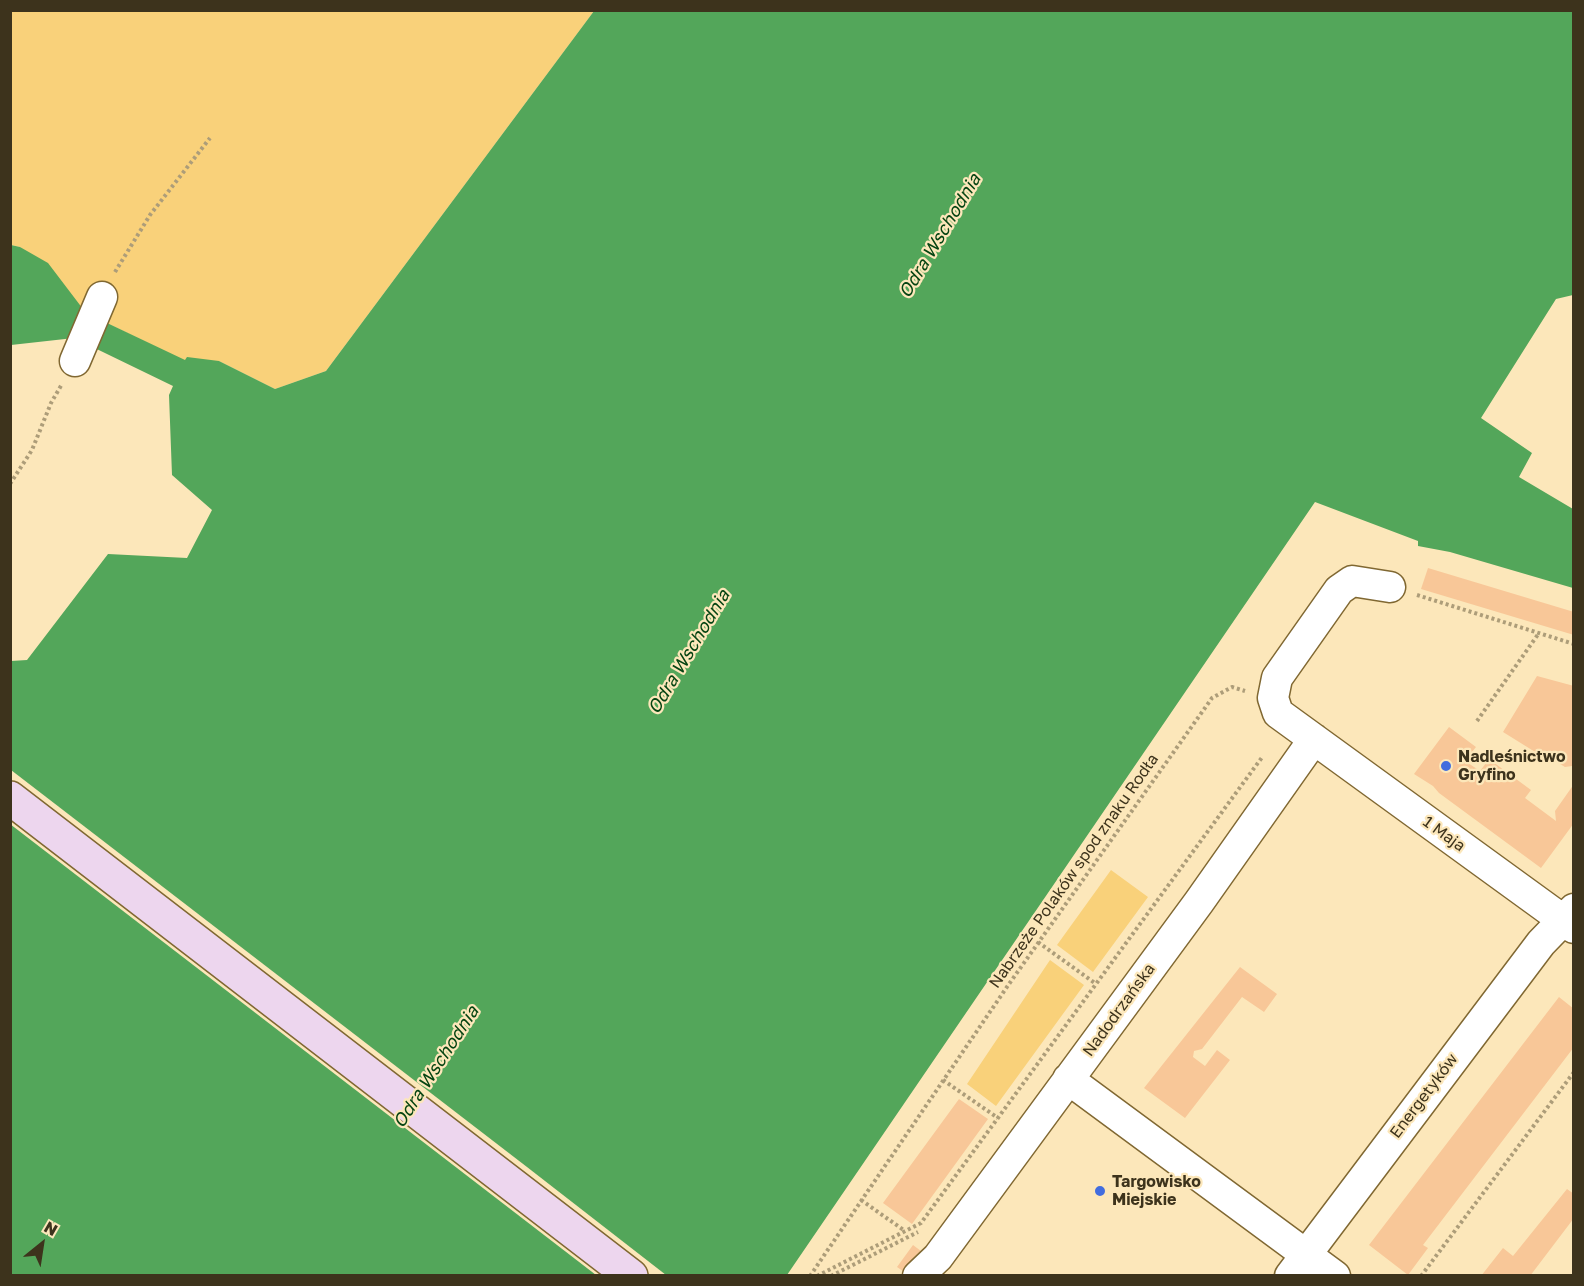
<!DOCTYPE html>
<meta charset="utf-8">
<style>
body{margin:0}
#map{position:relative;width:1584px;height:1286px;overflow:hidden;background:#fce7ba;font-family:"Golos Text",sans-serif}
canvas{display:block}
.frame{position:absolute;inset:0;border:12px solid #3d331c;pointer-events:none}
.north{position:absolute;left:12px;top:1214px;width:60px;height:60px;-webkit-text-stroke:4px #fce7ba;paint-order:stroke;rotate:30deg;font-size:16px;font-weight:700;line-height:24px;text-align:center;color:#3d331c}
.north::after{content:'';display:block;margin:auto;width:21px;height:27px;background:#3d331c;clip-path:polygon(50% 0,100% 100%,50% 72%,0 100%)}
</style>
<div id="map">
<canvas width="1584" height="1286"></canvas>
<div class="frame"></div>
<div class="north">N</div>
</div>
<script>
const ctx = document.querySelector('canvas').getContext('2d');
ctx.lineJoin = 'round';
function paint(path, color) {
  ctx.fillStyle = color;
  ctx.fill(path, 'evenodd');
}
function shape(rows) {
  const path = new Path2D();
  for (const r of rows) {
    path.moveTo(r[0], r[1]);
    for (let i = 2; i < r.length; i += 2) path.lineTo(r[i], r[i + 1]);
  }
  return path;
}
function trace(path, color, width, dash) {
  ctx.strokeStyle = color;
  ctx.lineWidth = width;
  ctx.lineCap = dash ? 'butt' : 'round';
  ctx.setLineDash(dash || []);
  ctx.stroke(path);
}
function drawText(font, color, halo, rows, align = 'center') {
  ctx.font = font + ' "Golos Text",sans-serif';
  ctx.lineWidth = 4.5;
  ctx.setLineDash([]);
  ctx.textBaseline = 'middle';
  ctx.strokeStyle = halo;
  ctx.fillStyle = color;
  for (const [text, x, y, turn = 0] of rows) {
    ctx.save();
    ctx.translate(x, y);
    ctx.rotate((+turn || 0) * Math.PI / 180);
    ctx.textAlign = isNaN(turn) ? turn : align;
    if (halo) ctx.strokeText(text, 0, 0);
    ctx.fillText(text, 0, 0);
    ctx.restore();
  }
}
paint(shape([
 [11,11,594,11,326,371,275,389,219,361,185,361,86,313,20,247,11,245],
 [1111,870,1148,897,1093,972,1057,945],
 [1050,960,1084,985,996,1106,967,1084]
]), '#f9d17a');
paint(shape([
 [594,11,1573,11,1573,295,1556,299,1481,418,1532,453,1519,477,1573,509,1573,588,1450,552,1418,546,1418,541,1315,502,787,1275,11,1275,11,661,27,660,108,554,187,558,212,510,172,475,169,395,173,386,74,338,11,345,11,245,20,247,48,263,86,313,185,360,187,357,219,361,275,389,326,371]
]), '#53a65a');
paint(shape([
 [11,770,527,1167,666,1275,596,1275,10,824]
]), '#fce7ba');
paint(shape([
 [1428,568,1574,612,1574,635,1421,589],
 [1537,676,1574,686,1574,764,1572,766,1565,767,1542,753,1540,755,1503,732],
 [1449,727,1476,747,1465,761,1480,771,1489,759,1531,790,1525,798,1556,821,1555,811,1574,784,1574,823,1541,868,1439,793,1433,786,1414,774],
 [1240,967,1277,994,1264,1012,1242,997,1202,1049,1194,1051,1193,1057,1205,1066,1217,1050,1230,1060,1185,1118,1144,1088],
 [1559,997,1574,1009,1574,1047,1423,1245,1428,1248,1408,1275,1369,1245],
 [959,1099,988,1119,912,1224,883,1203],
 [1567,1189,1574,1194,1574,1218,1530,1276,1481,1276,1503,1248,1513,1256],
 [913,1245,925,1254,910,1276,897,1267]
]), '#f8c798');
const minor = shape([
 [75,361,102,297],
 [1390,587,1352,581,1339,590,1277,678,1273,698,1278,713,1574,928],
 [1068,1079,1335,1276],
 [918,1276,938,1257,1199,902,1314,739],
 [1290,1276,1541,943,1574,909]
]);
const secondary = shape([
 [10,798,631,1276]
]);
trace(minor, '#806832', 33);
trace(secondary, '#806832', 36);
trace(shape([
 [115,272,150,215,210,138],
 [10,484,32,450,51,403,62,384],
 [1417,595,1574,644],
 [1477,721,1539,633],
 [1038,942,1096,984],
 [943,1080,998,1118],
 [861,1200,905,1231],
 [810,1276,1009,984,1212,698,1232,687,1245,691],
 [817,1276,921,1223,1263,756],
 [831,1276,918,1232],
 [1421,1276,1574,1072]
]), '#ad9d79', 4, [3, 3]);
trace(minor, '#fff', 30);
trace(secondary, '#edd6ee', 33);
for (const [x, y, r, color] of [
 [1446,766,6,"#426dde"],
 [1100,1191,6,"#426dde"]
]) {
  const dot = new Path2D();
  dot.arc(x, y, r, 0, 2 * Math.PI);
  ctx.fillStyle = color;
  ctx.fill(dot);
  trace(dot, '#fce7ba', 2);
}
drawText('bold 16px', '#3d331c', '#fce7ba', [
 ["Nadleśnictwo",1458,757],
 ["Gryfino",1458,775],
 ["Targowisko",1112,1182],
 ["Miejskie",1112,1200]
], 'left');
drawText('16px', '#3d331c', '#fce7ba', [
 ["1 Maja",1444,834,36],
 ["Nabrzeże Polaków spod znaku Rodła",1074,871,-55],
 ["Nadodrzańska",1119,1010,-54],
 ["Energetyków",1424,1096,-53]
]);
drawText('italic 18px', '#054412', '#fce7ba', [
 ["Odra Wschodnia",940,236,-59],
 ["Odra Wschodnia",689,652,-59],
 ["Odra Wschodnia",436,1067,-57]
]);
</script>
